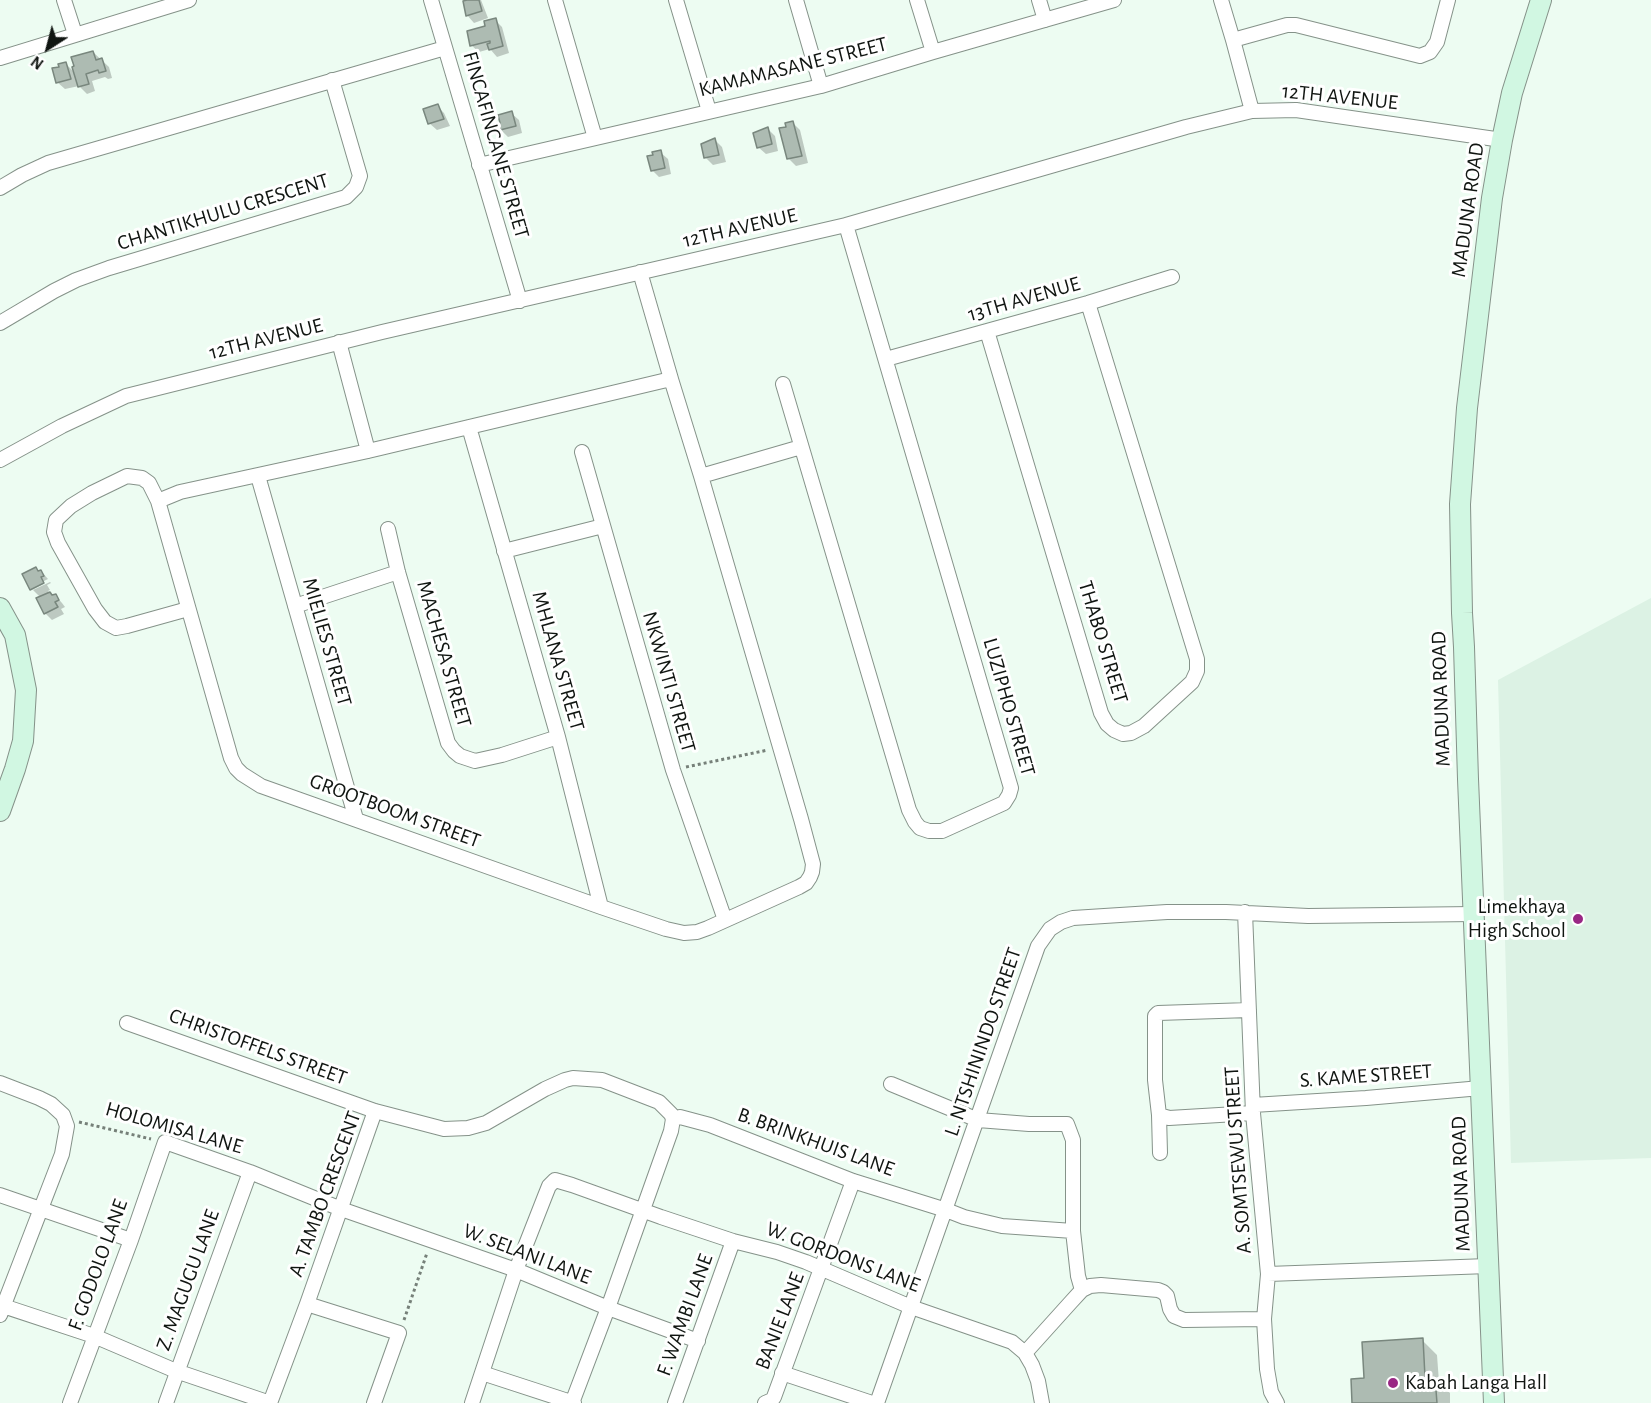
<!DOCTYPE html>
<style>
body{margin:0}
#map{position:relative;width:1651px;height:1403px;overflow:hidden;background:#edfcf2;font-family:"Alegreya Sans",sans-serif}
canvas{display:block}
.north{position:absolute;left:18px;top:18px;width:60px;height:60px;-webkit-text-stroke:4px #fff;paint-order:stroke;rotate:216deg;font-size:16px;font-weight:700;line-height:24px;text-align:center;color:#101511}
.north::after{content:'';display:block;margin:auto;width:21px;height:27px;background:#101511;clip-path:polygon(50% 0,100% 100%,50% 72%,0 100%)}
</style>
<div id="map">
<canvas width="1651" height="1403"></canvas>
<div class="north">N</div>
</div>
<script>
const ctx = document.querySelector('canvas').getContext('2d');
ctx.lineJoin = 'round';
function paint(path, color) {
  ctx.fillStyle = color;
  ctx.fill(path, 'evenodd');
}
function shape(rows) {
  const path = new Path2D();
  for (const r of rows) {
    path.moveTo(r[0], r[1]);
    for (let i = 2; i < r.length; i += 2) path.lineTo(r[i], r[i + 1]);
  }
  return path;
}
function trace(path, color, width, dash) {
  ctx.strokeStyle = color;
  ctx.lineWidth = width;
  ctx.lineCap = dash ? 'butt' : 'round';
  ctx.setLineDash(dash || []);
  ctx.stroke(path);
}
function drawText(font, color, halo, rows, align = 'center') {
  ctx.font = font + ' "Alegreya Sans",sans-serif';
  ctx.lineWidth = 6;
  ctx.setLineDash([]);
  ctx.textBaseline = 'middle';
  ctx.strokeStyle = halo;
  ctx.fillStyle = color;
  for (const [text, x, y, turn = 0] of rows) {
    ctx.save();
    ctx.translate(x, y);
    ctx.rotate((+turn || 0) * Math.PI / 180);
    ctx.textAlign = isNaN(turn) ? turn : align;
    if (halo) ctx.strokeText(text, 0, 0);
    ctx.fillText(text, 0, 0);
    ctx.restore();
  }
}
paint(shape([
 [1651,598,1651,1158,1511,1163,1498,680]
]), '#dcf2e4');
paint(shape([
 [470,0,481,0,488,18,474,23,467,15],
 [495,20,502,27,509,53,497,57,490,49,479,52,471,45],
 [93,52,109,67,112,78,108,79,105,77,92,81,95,91,87,94,79,86,65,89,57,82,66,64,76,74],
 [437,106,444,113,450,126,437,130,429,123],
 [511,113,519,120,522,133,508,137,501,130],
 [793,123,800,130,808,163,796,166,788,158,788,128],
 [768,129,775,136,778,151,766,154,758,147],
 [715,140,722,147,726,162,713,165,706,158],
 [660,152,668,159,671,174,659,177,652,170],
 [41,571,48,579,32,587,32,589,24,575],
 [50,582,51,583,47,585,50,590,48,591,53,596,55,595,62,603,65,607,61,609,64,614,52,620,45,613,41,598,33,590],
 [1422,1340,1437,1355,1439,1382,1450,1393,1450,1403,1354,1403,1366,1379]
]), '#0003');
const building = shape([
 [467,0,479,0,482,11,466,16,463,1,467,0],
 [496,18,503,46,489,50,487,44,490,43,490,41,470,46,467,31,485,26,484,21,496,18],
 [93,51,96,60,102,58,106,71,99,73,98,70,86,74,89,84,78,87,72,67,74,66,71,57,93,51],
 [66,62,71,79,56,83,52,68,59,67,58,64,66,62],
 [438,104,444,119,428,124,423,109,438,104],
 [512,111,516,126,500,130,498,123,500,123,498,115,512,111],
 [793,121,802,156,787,159,779,128,786,127,785,123,793,121],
 [768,127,772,144,757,148,753,133,768,127],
 [715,138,719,155,704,158,701,144,715,138],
 [661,150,665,168,651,171,647,156,653,155,652,152,661,150],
 [36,567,38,571,41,570,44,576,41,577,44,583,30,590,22,574,36,567],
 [50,592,52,595,56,594,59,600,55,602,58,607,44,614,36,598,50,592],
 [1423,1338,1425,1377,1435,1377,1437,1403,1352,1403,1351,1379,1364,1378,1362,1342,1423,1338]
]);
paint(building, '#adbbb2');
trace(building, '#79877e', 1.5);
const street = shape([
 [64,0,75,34],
 [431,0,520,301],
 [555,0,595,138],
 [676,0,709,111],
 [796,0,821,86],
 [917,0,933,52],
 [1039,0,1045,20],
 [1221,0,1233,40,1252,111],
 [1233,40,1287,25,1296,25,1420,56,1430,52,1437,42,1448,0],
 [0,58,189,0],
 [479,165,821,86,933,52,1114,0],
 [0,188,22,175,48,163,445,48],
 [640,272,671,379],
 [0,323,54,291,76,280,109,268,346,197,356,187,360,176,332,80],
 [987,331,1101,713,1107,724,1114,730,1123,734,1131,733,1144,726,1192,682,1197,671,1197,659,1088,303],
 [339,342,368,451],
 [886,359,1088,303,1172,277],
 [783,384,909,810,915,822,920,828,929,831,942,831,1004,803,1009,795,1011,788,846,225],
 [469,427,558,737,601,907],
 [582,452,673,770,725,920],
 [0,460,62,426,126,396,382,332,846,225,1186,127,1252,111,1296,110,1502,140],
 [258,476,356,819],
 [701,476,801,447],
 [158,501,180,492,368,451,671,379,701,476,801,819,813,864,812,872,810,877,806,883,799,887,708,928,697,932,684,933,666,929,601,907,261,786,242,774,236,768,231,758,158,501,149,483,142,478,127,476,92,493,71,506,56,520,54,532,58,543,95,609,105,622,116,628,127,626,188,609],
 [388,529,398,572,448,743,454,751,460,756,475,761,502,755,558,737],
 [504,551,603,526],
 [295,606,398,572],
 [1245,912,1253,1113,1268,1274,1264,1319,1267,1369,1271,1392,1277,1403],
 [127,1023,375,1111,444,1129,468,1128,486,1123,545,1089,565,1080,573,1078,602,1080,659,1102,671,1114,673,1119,671,1131,608,1308,572,1403],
 [0,1083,39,1098,51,1104,63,1115,67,1126,62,1154,0,1315],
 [891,1084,978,1120,1029,1124,1067,1124,1073,1140,1073,1231,1078,1276,1082,1290],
 [1253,1105,1366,1098,1481,1088],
 [1159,1115,1169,1118,1253,1113],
 [673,1119,680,1117,710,1125,853,1181,946,1210,964,1217,1002,1226,1073,1231],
 [1160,1153,1159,1115,1155,1080,1155,1016,1158,1013,1249,1010],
 [0,1195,131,1240],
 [1268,1274,1488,1266],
 [307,1304,399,1333,374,1403],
 [0,1305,94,1336,176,1371,270,1403],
 [1025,1353,1071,1302,1082,1290,1090,1286,1101,1285,1158,1290,1163,1292,1167,1296,1170,1309,1174,1316,1184,1320,1264,1319],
 [482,1373,574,1403],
 [782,1373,872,1403],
 [70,1403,131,1240,165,1142,250,1172,341,1209,516,1270,608,1308,698,1341],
 [166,1403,250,1172],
 [270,1403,307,1304,375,1111],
 [472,1403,516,1270,545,1196,549,1186,555,1180,572,1185,661,1217,733,1241,777,1252,806,1262,911,1307,1012,1342,1025,1353,1032,1365,1038,1381,1042,1403],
 [675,1403,733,1241],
 [765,1403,772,1400,774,1397,853,1181],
 [877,1403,1038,946,1050,929,1061,922,1073,918,1167,912,1226,912,1308,916,1474,914]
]);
const secondary = shape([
 [0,608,15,635,26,690,23,741,15,769,0,811],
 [1494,1403,1468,779,1464,647,1462,613,1460,504,1467,408,1492,198,1502,140,1512,93,1541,0]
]);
trace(street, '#859289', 16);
trace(secondary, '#859289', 22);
trace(shape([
 [686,767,768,750],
 [79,1122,151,1139],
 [404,1320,427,1253]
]), '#768079', 3, [3, 3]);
trace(street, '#fff', 14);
trace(secondary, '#d1f7e2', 20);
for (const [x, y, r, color] of [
 [1578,919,6,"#992784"],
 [1393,1383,6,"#992784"]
]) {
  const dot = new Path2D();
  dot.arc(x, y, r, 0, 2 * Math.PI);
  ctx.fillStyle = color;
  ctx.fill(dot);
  trace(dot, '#fff', 2);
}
drawText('21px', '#101511', '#fff', [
 ["KAMAMASANE STREET",793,67,-14],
 ["12TH AVENUE",1340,97,6],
 ["FINCAFINCANE STREET",496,145,74],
 ["MADUNA ROAD",1468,210,-82],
 ["CHANTIKHULU CRESCENT",223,212,-17],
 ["12TH AVENUE",740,228,-13],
 ["13TH AVENUE",1024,299,-16],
 ["12TH AVENUE",266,339,-14],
 ["MIELIES STREET",327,642,74],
 ["THABO STREET",1103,642,73],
 ["MACHESA STREET",444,654,74],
 ["MHLANA STREET",558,661,74],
 ["NKWINTI STREET",669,682,74],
 ["MADUNA ROAD",1441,699,-92],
 ["LUZIPHO STREET",1009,707,74],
 ["GROOTBOOM STREET",395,811,20],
 ["L. NTSHININDO STREET",983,1042,-71],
 ["CHRISTOFFELS STREET",258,1047,20],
 ["S. KAME STREET",1366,1076,-4],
 ["HOLOMISA LANE",174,1128,16],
 ["B. BRINKHUIS LANE",816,1142,20],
 ["A. SOMTSEWU STREET",1238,1160,-94],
 ["MADUNA ROAD",1461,1184,-92],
 ["A. TAMBO CRESCENT",325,1194,-70],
 ["W. SELANI LANE",527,1254,21],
 ["W. GORDONS LANE",843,1257,21],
 ["F. GODOLO LANE",98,1265,-70],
 ["Z. MAGUGU LANE",188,1280,-70],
 ["F. WAMBI LANE",685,1315,-70],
 ["BANIE LANE",780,1321,-69]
]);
drawText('21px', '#101511', '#fff', [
 ["Limekhaya",1566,907],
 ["High School",1566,931],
 ["Kabah Langa Hall",1405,1383,"left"]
], 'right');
</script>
